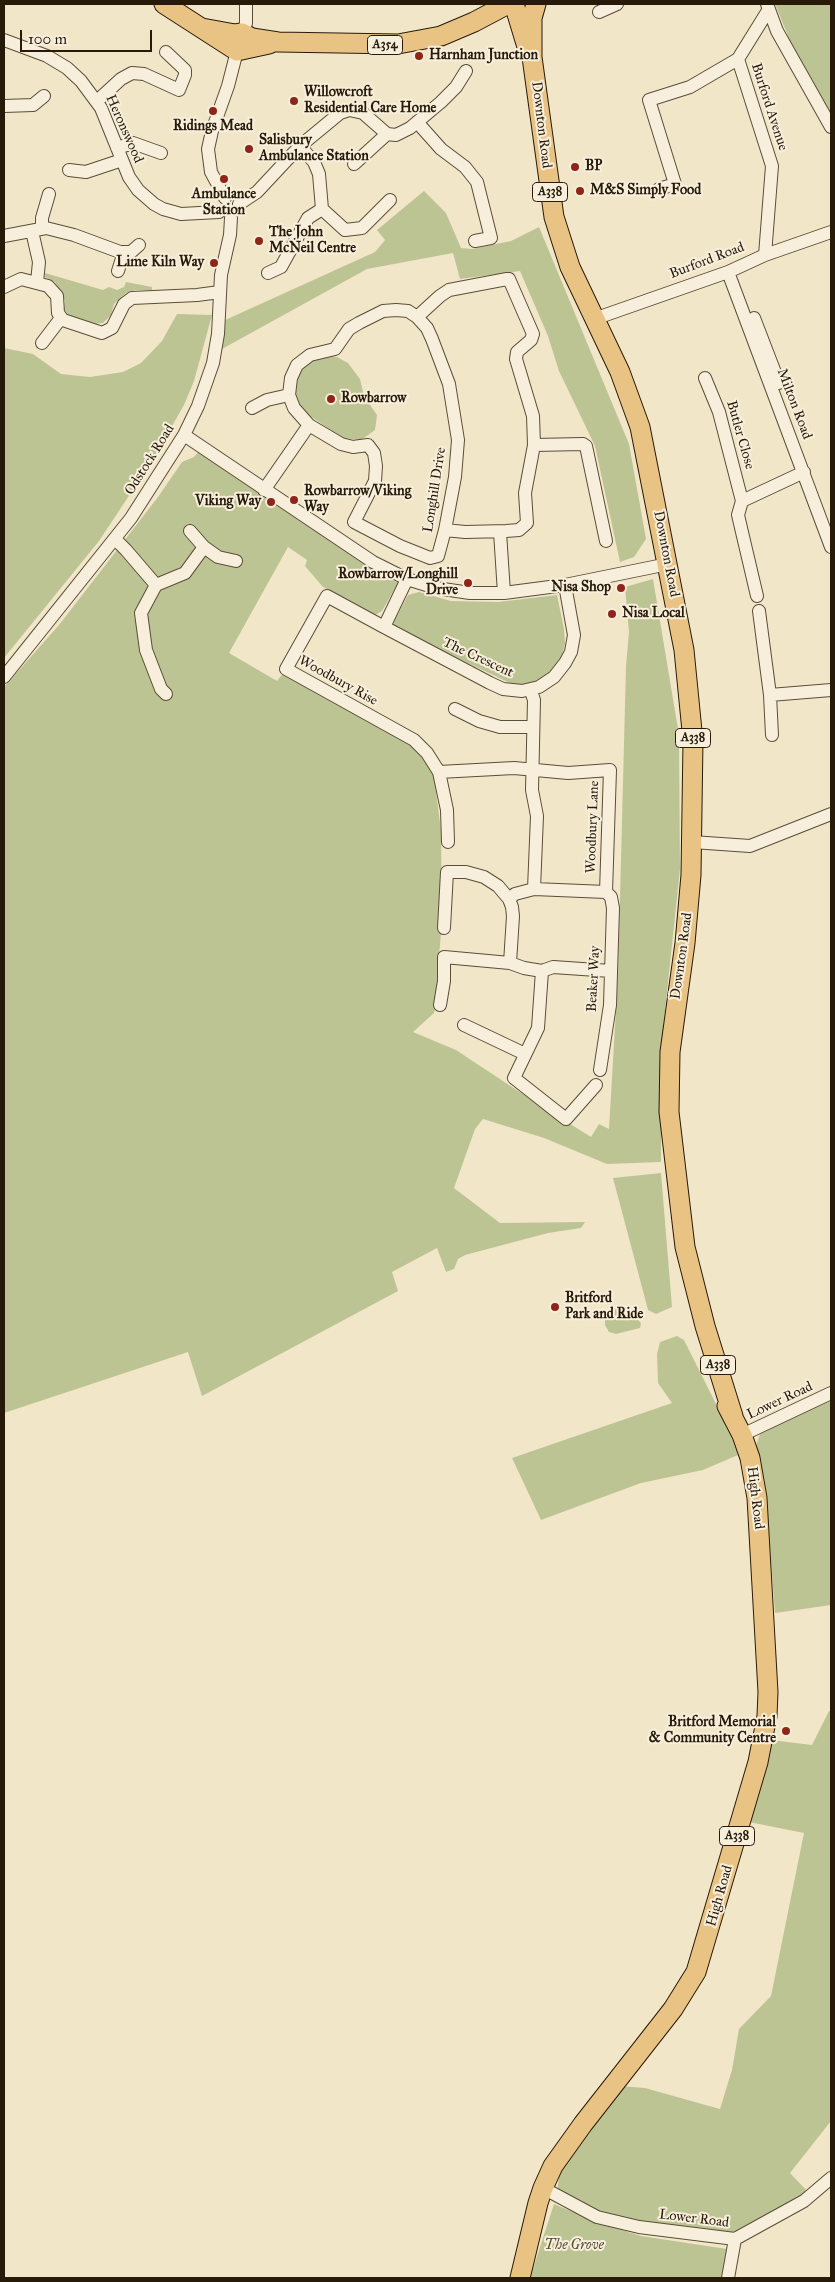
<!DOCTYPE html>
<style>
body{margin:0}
#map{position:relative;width:835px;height:2282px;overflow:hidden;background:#f2e6c9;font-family:"IM FELL Great Primer",serif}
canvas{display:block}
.frame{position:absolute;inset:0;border:5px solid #281a09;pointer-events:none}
.scale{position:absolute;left:20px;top:30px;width:132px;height:22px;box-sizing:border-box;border:2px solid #281a09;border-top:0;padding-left:6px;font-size:15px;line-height:18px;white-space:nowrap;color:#281a09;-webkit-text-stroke:4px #f7efdc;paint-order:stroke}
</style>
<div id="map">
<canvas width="835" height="2282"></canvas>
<div class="frame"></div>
<div class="scale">100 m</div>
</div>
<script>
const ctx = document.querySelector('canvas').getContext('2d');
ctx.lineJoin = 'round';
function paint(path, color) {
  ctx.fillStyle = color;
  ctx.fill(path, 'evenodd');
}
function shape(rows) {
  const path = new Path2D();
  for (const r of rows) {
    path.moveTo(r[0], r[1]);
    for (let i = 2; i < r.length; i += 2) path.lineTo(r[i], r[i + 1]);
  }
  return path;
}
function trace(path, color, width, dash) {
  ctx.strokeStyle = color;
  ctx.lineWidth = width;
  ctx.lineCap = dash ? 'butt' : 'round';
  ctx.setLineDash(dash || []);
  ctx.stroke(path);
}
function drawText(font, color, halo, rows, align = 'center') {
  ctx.font = font + ' "IM FELL Great Primer",serif';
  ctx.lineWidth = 4;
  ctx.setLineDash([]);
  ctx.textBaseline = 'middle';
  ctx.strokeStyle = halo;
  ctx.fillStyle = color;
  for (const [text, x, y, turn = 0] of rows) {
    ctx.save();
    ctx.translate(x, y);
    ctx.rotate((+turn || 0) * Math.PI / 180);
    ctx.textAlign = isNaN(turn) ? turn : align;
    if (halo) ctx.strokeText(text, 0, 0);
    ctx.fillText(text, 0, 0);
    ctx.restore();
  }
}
paint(shape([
 [775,4,831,4,831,117,793,48],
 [424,191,446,213,461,248,472,249,511,241,539,227,629,444,646,539,634,557,620,562,595,446,559,371,548,336,520,271,460,279,453,253,367,269,222,349,223,321,375,252,385,240,377,230],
 [45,273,103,290,109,287,117,290,124,287,126,282,152,287,152,290,135,290,126,293,114,304,111,315,103,323,95,324,68,315,64,309,65,301,55,282,45,277],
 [177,314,212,315,194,381,184,405,152,461,99,541,4,658,4,348,33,354,61,374,90,377,123,372,141,363,162,341],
 [325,356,337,357,348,363,360,379,364,396,377,415,375,430,361,440,343,438,307,414,297,401,294,385,301,371,310,360],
 [199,451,370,568,398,583,382,611,375,615,323,587,305,566,307,560,288,547,229,653,277,681,284,672,413,745,433,768,441,831,442,923,439,955,442,978,434,1013,413,1032,456,1050,524,1095,591,1137,599,1124,609,1129,618,975,626,666,629,632,625,587,653,579,679,735,680,869,661,1049,661,1162,607,1164,544,1138,483,1119,475,1129,454,1188,500,1223,585,1222,581,1228,548,1233,465,1255,458,1259,454,1269,446,1272,437,1248,392,1272,398,1291,202,1396,188,1352,4,1413,4,687,59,625,158,497,182,462,194,457],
 [419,592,451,601,498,602,557,595,564,629,565,644,562,655,552,671,540,680,526,684,512,684,394,628,394,622,408,595],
 [661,1173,672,1307,656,1314,648,1310,613,1178],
 [618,1308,627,1310,635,1317,641,1323,640,1328,616,1334,609,1332,605,1325,605,1317,610,1310],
 [677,1336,684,1340,728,1428,738,1455,703,1470,641,1483,541,1520,512,1458,672,1403,658,1383,657,1354,660,1342],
 [831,1401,831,1605,775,1613,765,1483,756,1446,760,1434,782,1421],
 [829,1711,831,1711,831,2121,790,2173,809,2193,733,2232,641,2227,598,2214,557,2192,561,2163,619,2086,645,2088,720,2109,732,2070,739,2029,771,1996,804,1833,744,1821,771,1740,812,1745],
 [554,2204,594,2221,641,2236,727,2249,724,2278,530,2278]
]), '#bdc494');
const minor = shape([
 [767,4,777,31,831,127],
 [599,12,617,4],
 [243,33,246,23,246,4],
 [4,40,47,56,67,68,81,81,101,108,129,177,138,190,154,204,163,209,181,214,219,212],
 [738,59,772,166,765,255],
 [97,101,121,79,132,73,144,74,179,90,185,75,185,70,166,52],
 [4,106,33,105,44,96],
 [417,122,441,149,465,167,477,182,491,238,475,241],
 [300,146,314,162,319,174,322,209,345,230,362,228,390,200],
 [117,148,133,143,161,153],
 [354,164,387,134],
 [69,170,86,172,122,160],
 [659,189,675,184,649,100,690,87,738,59,769,9],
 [225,198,211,172,208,149,212,131,228,86,237,51],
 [239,204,257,192,300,146,340,113,349,110,363,113,387,134,396,135,410,128,441,102,456,87,466,71],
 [42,228,42,218,49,194],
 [32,231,39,262,37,282],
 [4,236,46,228,74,235,120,252,131,252,139,245],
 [118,271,124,252],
 [728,272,831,547],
 [268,273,281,267,308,218,322,209],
 [4,287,21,279,48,286,57,296,58,313,63,320,102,333,112,328,124,304,132,298,197,295,220,292],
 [396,310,408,311,417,317,427,328,432,339,449,384,458,440,455,477,445,530,438,556,430,558,400,546,354,522,375,481,376,466,374,453,368,445,353,447,341,444,309,425,294,408,289,395,291,378,297,365,310,355,335,349,349,329,359,323,383,311,396,310],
 [417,317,440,296,449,290,507,279,509,279,533,334,531,340,517,352,516,359,533,416,534,445,525,493,527,523,519,530,506,531,465,532,445,530],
 [754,318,779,383],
 [594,319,728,272,765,255,831,232],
 [42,343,61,318],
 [705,378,719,412,742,501,804,472],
 [252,408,267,400,289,395],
 [184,435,373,562,407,579,436,588,470,593,504,593,565,585,668,564],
 [534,445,583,444,586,446,606,541],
 [264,490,309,425],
 [742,501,738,515,757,596],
 [500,532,504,593],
 [115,539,126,550,156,585],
 [204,547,218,557,236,561],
 [407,579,384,627,490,683,503,689,522,691,539,687,554,677,565,663,571,652,574,635,565,585],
 [759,611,770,695,772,735],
 [384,627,327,596,286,669,414,740,427,753,439,772,514,768,568,773,610,770,606,892],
 [4,677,131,518,184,435,198,406,213,363,218,334,221,275,230,235,231,218],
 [531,691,534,700,532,790,537,816,534,889],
 [166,694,161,689,146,650,141,613,156,585,185,573,204,547,190,531],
 [770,695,831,690],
 [455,709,479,721,500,727,532,727],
 [439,772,447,810,448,842],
 [692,842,750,846,831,814],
 [444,928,447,872,466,872,484,877,498,886,509,899,515,894,534,889,606,892],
 [510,963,524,968,542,971,553,967,611,971],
 [542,971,538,1028,514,1078,566,1119,596,1085],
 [440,1005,444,981,444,957,510,963,513,916,512,907,509,899],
 [464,1025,525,1054],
 [600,1070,610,1005,613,908,611,897,606,892],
 [742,1435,831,1393],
 [543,2188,597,2217,639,2227,735,2239,804,2201,831,2178],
 [728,2278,735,2239]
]);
const highway = shape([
 [164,4,237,51,269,44],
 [514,4,527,47],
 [536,4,532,18,532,57,554,217,570,267,620,372,640,427,684,650,693,741,691,875,685,943,670,1052,669,1112,685,1247,705,1326,733,1416],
 [202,28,235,34,242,33,252,38,278,42,398,44,441,36,474,22,508,4],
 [520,2278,538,2203,543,2188,553,2166,583,2124,673,2009,696,1972,758,1762,767,1716,768,1692,757,1498,750,1458,742,1435,727,1406]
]);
trace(minor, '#5a4d39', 14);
trace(highway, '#281a09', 21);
trace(minor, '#f7efdc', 12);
trace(highway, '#e9c384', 19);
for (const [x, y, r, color] of [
 [419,56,5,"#8f2418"],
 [294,101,5,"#8f2418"],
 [213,111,5,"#8f2418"],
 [249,149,5,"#8f2418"],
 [575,167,5,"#8f2418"],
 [224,179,5,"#8f2418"],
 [580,191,5,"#8f2418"],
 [259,241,5,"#8f2418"],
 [214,263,5,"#8f2418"],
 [331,399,5,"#8f2418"],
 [294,500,5,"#8f2418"],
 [271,502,5,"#8f2418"],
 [468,583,5,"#8f2418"],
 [621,588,5,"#8f2418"],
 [612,614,5,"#8f2418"],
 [555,1307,5,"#8f2418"],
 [786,1731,5,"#8f2418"]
]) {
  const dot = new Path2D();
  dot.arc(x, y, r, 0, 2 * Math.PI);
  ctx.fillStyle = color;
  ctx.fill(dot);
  trace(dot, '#f7efdc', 2);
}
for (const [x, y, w] of [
 [385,45,35],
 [550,192,35],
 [693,738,35],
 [718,1365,35],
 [737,1836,35]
]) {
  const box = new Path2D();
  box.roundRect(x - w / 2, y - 9.5, w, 19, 4);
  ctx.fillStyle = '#f7efdc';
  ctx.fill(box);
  trace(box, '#281a09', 1);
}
drawText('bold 12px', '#281a09', null, [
 ["A354",385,45],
 ["A338",550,192],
 ["A338",693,738],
 ["A338",718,1365],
 ["A338",737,1836]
]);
drawText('bold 14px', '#281a09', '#f7efdc', [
 ["Harnham Junction",429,56],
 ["Willowcroft",304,93],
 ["Residential Care Home",304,109],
 ["Ridings Mead",213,127,"center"],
 ["Salisbury",259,141],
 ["Ambulance Station",259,157],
 ["BP",585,167],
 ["M&S Simply Food",590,191],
 ["Ambulance",224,195,"center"],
 ["Station",224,211,"center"],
 ["The John",269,233],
 ["McNeil Centre",269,249],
 ["Lime Kiln Way",204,263,"right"],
 ["Rowbarrow",341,399],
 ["Rowbarrow/Viking",304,492],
 ["Way",304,508],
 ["Viking Way",261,502,"right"],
 ["Rowbarrow/Longhill",458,575,"right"],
 ["Drive",458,591,"right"],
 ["Nisa Shop",611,588,"right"],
 ["Nisa Local",622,614],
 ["Britford",565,1299],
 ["Park and Ride",565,1315],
 ["Britford Memorial",776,1723,"right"],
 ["& Community Centre",776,1739,"right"]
], 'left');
drawText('14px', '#281a09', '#f7efdc', [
 ["Burford Avenue",769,107,72],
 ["Downton Road",541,125,83],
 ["Heronswood",124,129,66],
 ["Burford Road",707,261,-21],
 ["Milton Road",794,404,69],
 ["Butler Close",740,435,74],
 ["Odstock Road",150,460,-58],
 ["Longhill Drive",435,490,-81],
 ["Downton Road",666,554,79],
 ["The Crescent",478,658,25],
 ["Woodbury Rise",338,681,29],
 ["Woodbury Lane",593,827,-88],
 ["Downton Road",682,956,-82],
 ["Beaker Way",594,979,-87],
 ["Lower Road",780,1401,-25],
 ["High Road",755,1498,83],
 ["High Road",720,1896,-74],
 ["Lower Road",694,2219,7]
]);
drawText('italic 14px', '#554d33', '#f7efdc', [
 ["The Grove",574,2246]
]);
</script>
